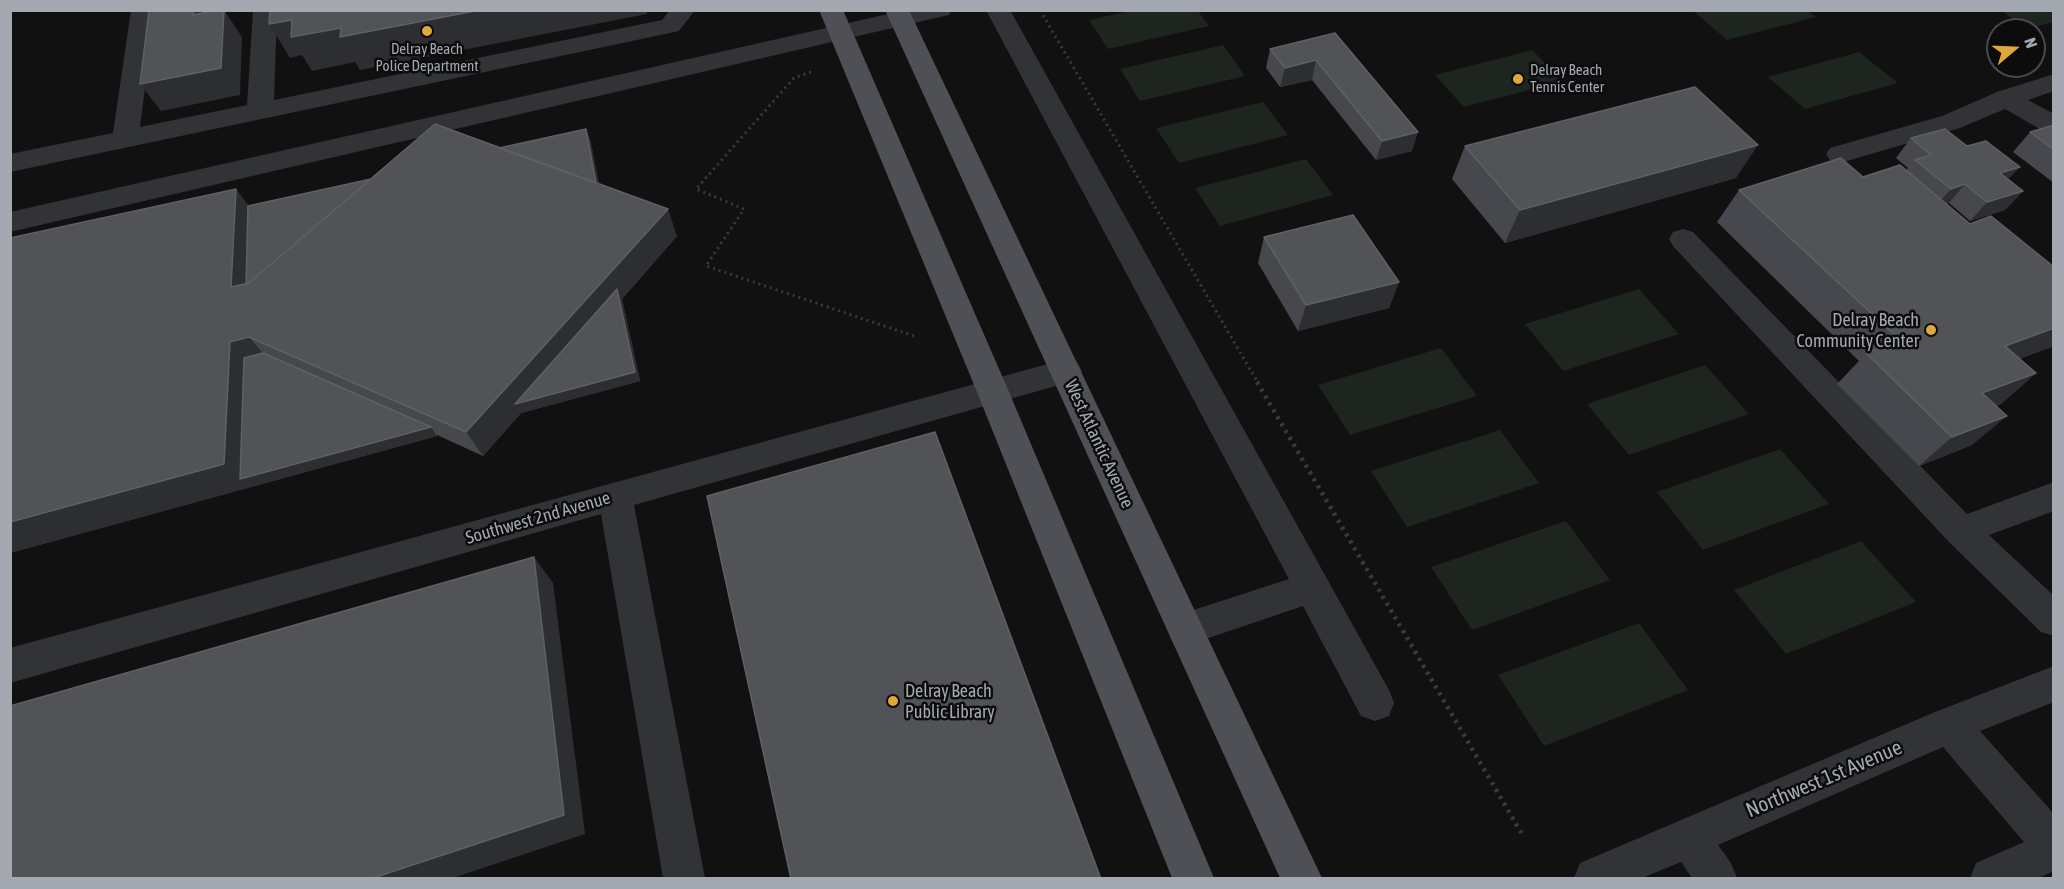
<!DOCTYPE html>
<style>
body{margin:0}
#map{position:relative;width:2064px;height:889px;overflow:hidden;background:#111112;font-family:"Asap Condensed",sans-serif}
canvas{display:block}
.frame{position:absolute;inset:0;border:12px solid #a3a8b1;pointer-events:none}
.north{position:absolute;left:1986px;top:18px;width:60px;height:60px;box-sizing:border-box;background:#0c0c0d;border:2px solid #484a4f;border-radius:50%;rotate:71deg;font-size:16px;font-weight:700;line-height:24px;text-align:center;color:#a3a8b1}
.north::after{content:'';display:block;margin:auto;width:21px;height:27px;background:#dfa83c;clip-path:polygon(50% 0,100% 100%,50% 72%,0 100%)}
</style>
<div id="map">
<canvas width="2064" height="889"></canvas>
<div class="frame"></div>
<div class="north">N</div>
</div>
<script>
const ctx = document.querySelector('canvas').getContext('2d');
ctx.lineJoin = 'round';
function paint(path, color) {
  ctx.fillStyle = color;
  ctx.fill(path, 'evenodd');
}
function shape(rows) {
  const path = new Path2D();
  for (const r of rows) {
    path.moveTo(r[0], r[1]);
    for (let i = 2; i < r.length; i += 2) path.lineTo(r[i], r[i + 1]);
  }
  return path;
}
function trace(path, color, width, dash) {
  ctx.strokeStyle = color;
  ctx.lineWidth = width;
  ctx.lineCap = dash ? 'butt' : 'round';
  ctx.setLineDash(dash || []);
  ctx.stroke(path);
}
function drawText(font, color, halo, rows, align = 'center') {
  ctx.font = font + ' "Asap Condensed",sans-serif';
  ctx.lineWidth = 5;
  ctx.setLineDash([]);
  ctx.textBaseline = 'middle';
  ctx.strokeStyle = halo;
  ctx.fillStyle = color;
  for (const [text, x, y, turn = 0] of rows) {
    ctx.save();
    ctx.translate(x, y);
    ctx.rotate((+turn || 0) * Math.PI / 180);
    ctx.textAlign = isNaN(turn) ? turn : align;
    if (halo) ctx.strokeText(text, 0, 0);
    ctx.fillText(text, 0, 0);
    ctx.restore();
  }
}
paint(shape([
 [2013,10,2053,11,2053,22,2027,29,2004,13],
 [1198,11,1209,26,1108,49,1089,20,1130,11],
 [1693,11,1808,11,1816,17,1727,40],
 [1223,45,1245,76,1140,101,1120,69],
 [1532,50,1563,81,1464,107,1435,75],
 [1859,52,1898,83,1805,109,1768,77],
 [1263,102,1288,135,1179,163,1156,128],
 [1306,159,1333,195,1220,226,1195,188],
 [1639,289,1679,334,1563,371,1525,324],
 [1441,348,1477,396,1350,435,1318,385],
 [1705,365,1749,414,1629,455,1587,404],
 [1500,430,1539,483,1407,527,1371,471],
 [1780,449,1829,504,1703,550,1657,492],
 [1566,521,1610,580,1472,630,1431,567],
 [1861,541,1916,602,1786,654,1734,590],
 [1639,623,1688,690,1544,746,1498,675]
]), '#1e241e');
trace(shape([
 [1040,10,1258,383],
 [811,72,794,78,696,189,744,209,706,266,914,336]
]), '#383a3e', 3, [2, 4]);
trace(shape([
 [1257,382,1522,834]
]), '#383a3e', 4.5, [3, 5]);
paint(shape([
 [131,10,155,10,140,127,247,105,253,10,277,10,274,100,662,20,670,10,695,10,679,31,670,33,10,172,10,154,113,133,131,10],
 [906,10,952,10,949,15,940,17,10,232,10,212,906,10],
 [986,10,1010,10,1389,690,1394,703,1389,716,1375,721,1361,716,1303,606,1185,646,1172,641,1167,629,1172,617,1289,579,986,10],
 [2054,74,2054,91,2028,100,2054,114,2054,135,2045,132,2005,109,1960,128,1840,163,1830,160,1826,154,1830,148,1942,116,1997,92,2054,74],
 [1683,229,1693,232,1967,514,2054,482,2054,511,1989,535,2054,596,2054,636,2041,632,1949,542,1673,246,1669,239,1673,232,1683,229],
 [1066,359,1077,362,1082,371,1077,380,634,505,705,878,663,878,601,514,10,683,10,648,1066,359],
 [2054,666,2054,702,1980,731,2054,814,2054,871,2038,878,1970,878,1976,863,2024,842,1943,747,1718,845,1731,863,1737,878,1692,878,1681,862,1642,878,1574,878,1580,863,1935,712,2054,666]
]), '#323337');
paint(shape([
 [819,10,843,10,1009,392,1214,878,1172,878,977,392,819,10],
 [885,10,909,10,1322,878,1280,878,885,10]
]), '#4e5055');
paint(shape([
 [1335,33,1412,151,1376,160,1312,80,1280,87,1266,68,1270,49],
 [2054,125,2054,183,2013,152,2030,132],
 [1911,138,2008,179,2023,191,2005,210,1970,221,1949,203,1946,204,2054,346,2019,359,2036,373,2001,404,1996,406,1972,445,1919,466,1837,384,1859,361,1717,222,1739,190,1863,177,1906,171,1908,168,1896,158],
 [590,139,599,184,677,236,622,299,640,381,521,413,483,456,437,435,437,436,10,553,10,238,248,206,371,179,499,148],
 [1465,146,1736,178,1505,243,1452,179],
 [1264,237,1399,282,1389,308,1298,331,1258,263]
]), '#47484d');
paint(shape([
 [194,10,214,10,212,42,193,15],
 [224,10,242,37,240,95,161,111,140,84],
 [480,10,646,10,647,14,360,70,355,62,312,71,302,55,290,58,269,24,292,20,341,28],
 [1316,60,1312,80,1280,87,1285,68],
 [586,129,590,139,604,208,599,198],
 [1418,132,1412,151,1376,160,1382,141],
 [1758,145,1736,178,1505,243,1520,210],
 [2020,167,2002,186,2000,173],
 [1965,184,1949,203,1934,208,1951,189],
 [236,189,256,215,270,309,231,287],
 [2023,191,2005,210,1970,221,1987,202],
 [668,209,677,236,622,299,640,381,521,413,483,456,466,432],
 [1399,282,1389,308,1298,331,1306,305],
 [2054,328,2054,346,1971,376,2005,346],
 [249,337,271,362,431,427,437,436,10,553,10,522,230,342],
 [2036,373,2001,404,1949,423,1982,393],
 [2007,416,1972,445,1919,466,1952,437],
 [534,557,553,583,585,834,450,879,370,879]
]), '#2d2e31');
const building = shape([
 [149,10,194,10,193,15,218,10,224,10,221,68,140,84,149,10],
 [270,10,480,10,340,37,341,28,291,37,292,20,269,24,270,10],
 [1335,33,1418,132,1382,141,1316,60,1285,68,1270,49,1335,33],
 [1695,87,1758,145,1520,210,1465,146,1695,87],
 [435,124,668,209,466,432,249,337,230,342,224,464,10,522,10,238,236,189,231,287,249,283,435,124],
 [2054,125,2054,150,2030,132,2054,125],
 [586,129,596,183,499,148,586,129],
 [1945,129,1967,146,1986,141,2020,167,2000,173,2023,191,1987,202,1965,184,1951,189,1915,160,1931,155,1911,138,1945,129],
 [1841,158,1863,177,1900,165,1970,224,1991,216,2054,267,2054,328,2005,346,2036,373,1982,393,2007,416,1952,437,1866,353,1901,341,1739,190,1841,158],
 [371,179,249,283,246,284,248,206,371,179],
 [1353,215,1399,282,1306,305,1264,237,1353,215],
 [617,289,635,372,515,404,617,289],
 [263,353,431,427,240,479,244,358,263,353],
 [935,432,1101,879,791,879,707,496,935,432],
 [534,557,564,815,370,879,10,879,10,706,534,557]
]);
paint(building, '#515357');
trace(building, '#5e6065', 1.5);
for (const [x, y, r, color] of [
 [427,31,6,"#dfa83c"],
 [1518,79,6,"#dfa83c"],
 [1931,330,6,"#dfa83c"],
 [893,701,6,"#dfa83c"]
]) {
  const dot = new Path2D();
  dot.arc(x, y, r, 0, 2 * Math.PI);
  ctx.fillStyle = color;
  ctx.fill(dot);
  trace(dot, '#0c0c0d', 2);
}
drawText('15px', '#a3a8b1', '#0c0c0d', [
 ["Delray Beach",427,49],
 ["Police Department",427,66],
 ["Delray Beach",1530,70,"left"],
 ["Tennis Center",1530,87,"left"]
]);
drawText('18px', '#a3a8b1', '#0c0c0d', [
 ["Delray Beach",1919,320],
 ["Community Center",1919,341],
 ["Delray Beach",905,691,"left"],
 ["Public Library",905,712,"left"]
], 'right');
drawText('18px', '#a3a8b1', '#0c0c0d', [
 ["West Atlantic Avenue",1099,444,65],
 ["Southwest 2nd Avenue",538,518,-16]
]);
drawText('21px', '#a3a8b1', '#0c0c0d', [
 ["Northwest 1st Avenue",1824,779,-23]
]);
</script>
